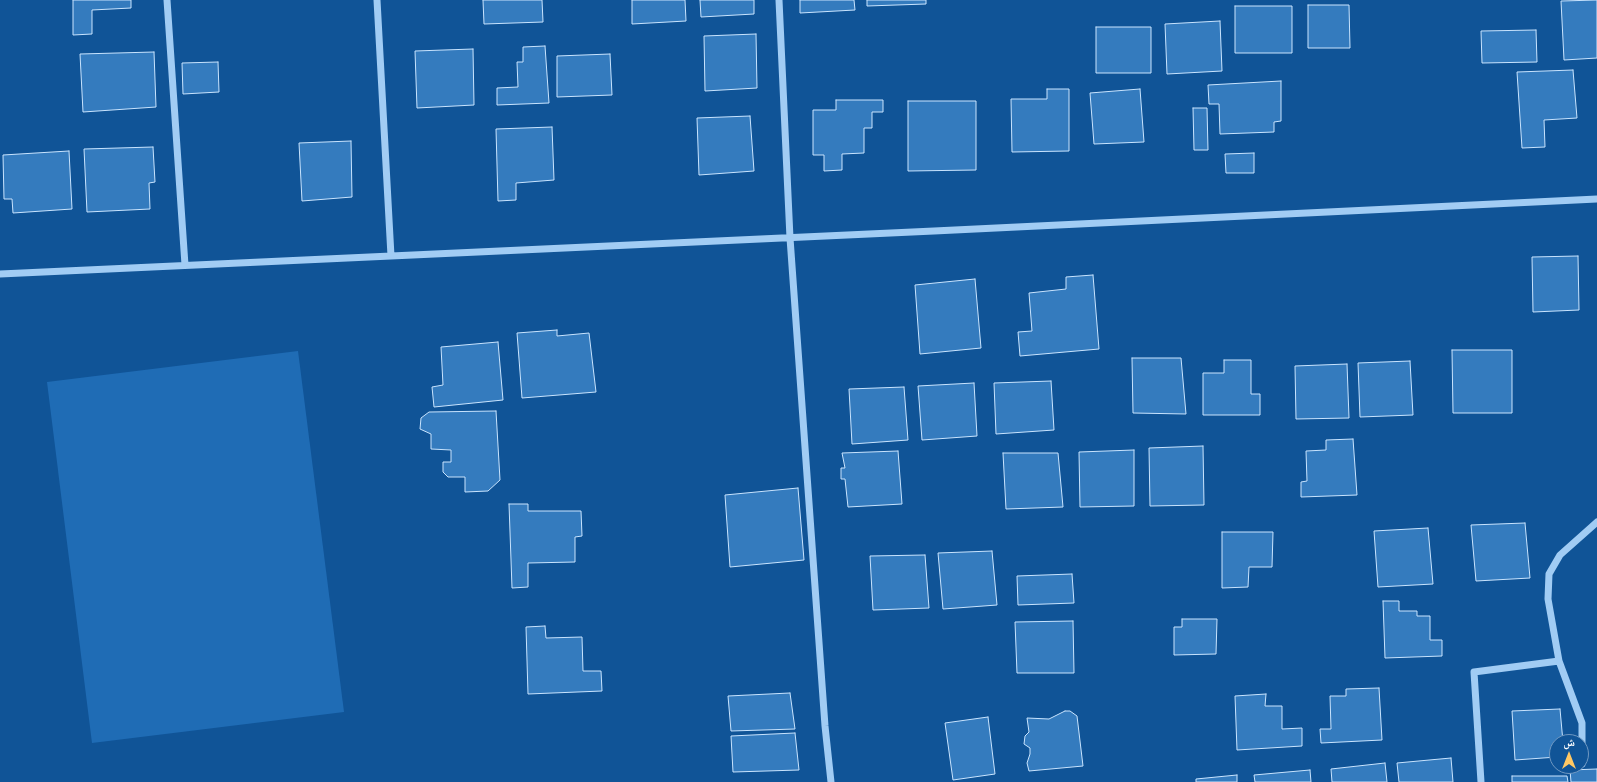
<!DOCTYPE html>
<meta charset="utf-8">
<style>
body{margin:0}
#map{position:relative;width:1597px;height:782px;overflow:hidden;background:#105497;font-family:"Nunito Sans","Noto Naskh Arabic",sans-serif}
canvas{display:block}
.north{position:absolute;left:1549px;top:734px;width:40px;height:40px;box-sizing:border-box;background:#105497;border:1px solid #7098c1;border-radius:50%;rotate:0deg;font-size:11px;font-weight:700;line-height:16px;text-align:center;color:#fff}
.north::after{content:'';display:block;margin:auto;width:14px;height:18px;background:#ffc864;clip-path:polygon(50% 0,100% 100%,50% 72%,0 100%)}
</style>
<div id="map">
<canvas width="1597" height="782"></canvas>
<div class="north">ش</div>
</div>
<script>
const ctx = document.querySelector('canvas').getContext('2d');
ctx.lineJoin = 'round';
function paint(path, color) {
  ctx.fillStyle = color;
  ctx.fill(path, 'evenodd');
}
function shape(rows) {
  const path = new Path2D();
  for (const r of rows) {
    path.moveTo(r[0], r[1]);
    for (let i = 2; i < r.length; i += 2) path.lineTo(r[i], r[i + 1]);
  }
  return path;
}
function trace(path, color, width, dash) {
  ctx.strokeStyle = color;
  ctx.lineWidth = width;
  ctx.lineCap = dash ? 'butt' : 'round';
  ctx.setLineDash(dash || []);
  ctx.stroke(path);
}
paint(shape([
 [298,351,344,712,92,743,47,382]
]), '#1f6cb5');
const building = shape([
 [73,0,131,0,131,8,92,10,92,34,73,35,73,0],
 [483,0,542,0,543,22,484,24,483,0],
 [632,0,685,0,686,21,632,24,632,0],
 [700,0,754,0,754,14,701,17,700,0],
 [800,0,854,0,855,10,800,13,800,0],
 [867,0,926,0,926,4,867,6,867,0],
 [1597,0,1597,58,1564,60,1561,1,1597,0],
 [1308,5,1349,5,1350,48,1308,48,1308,5],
 [1235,6,1292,6,1292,53,1235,53,1235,6],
 [1220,21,1222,71,1167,74,1165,24,1220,21],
 [1096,27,1151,27,1151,73,1096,73,1096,27],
 [1536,30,1537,62,1482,63,1481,31,1536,30],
 [756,34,757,88,705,91,704,36,756,34],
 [545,46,549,103,497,105,497,88,518,87,517,62,523,62,523,47,545,46],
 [473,49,474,105,417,108,415,51,473,49],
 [154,52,156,107,83,112,80,54,154,52],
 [610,54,612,95,557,97,557,56,610,54],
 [218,62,219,92,183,94,182,63,218,62],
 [1573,70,1577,118,1544,120,1545,147,1522,148,1517,72,1573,70],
 [1281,81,1281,121,1274,122,1274,132,1220,134,1219,104,1209,104,1208,85,1281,81],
 [1047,89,1069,89,1069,151,1012,152,1011,99,1047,99,1047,89],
 [1140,89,1144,142,1094,144,1090,93,1140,89],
 [836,100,883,100,883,112,872,112,872,128,864,128,864,153,842,154,842,170,824,171,824,155,813,155,813,110,836,110,836,100],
 [908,101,976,101,976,170,908,171,908,101],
 [1193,108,1207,108,1208,150,1194,150,1193,108],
 [750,116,754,171,699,175,697,118,750,116],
 [552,127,554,180,516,183,516,200,498,201,496,129,552,127],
 [351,141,352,197,302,201,299,143,351,141],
 [153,147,155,182,149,183,150,209,87,212,84,149,153,147],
 [69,151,72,209,13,213,12,199,4,199,3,155,69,151],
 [1254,153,1254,173,1226,173,1225,154,1254,153],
 [1578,256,1579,310,1533,312,1532,257,1578,256],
 [1093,275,1099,349,1020,356,1018,332,1032,331,1029,293,1066,289,1066,277,1093,275],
 [975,279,981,348,920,354,915,285,975,279],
 [557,330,557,336,589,333,596,392,522,398,517,333,557,330],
 [498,342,503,400,434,407,432,387,443,385,441,347,498,342],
 [1452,350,1512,350,1512,413,1453,413,1452,350],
 [1132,358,1181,358,1186,414,1133,413,1132,358],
 [1224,360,1251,360,1251,394,1260,394,1260,415,1203,415,1203,373,1224,373,1224,360],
 [1410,361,1413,415,1360,417,1358,363,1410,361],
 [1347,364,1349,418,1296,419,1295,366,1347,364],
 [1051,381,1054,430,996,434,994,383,1051,381],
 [974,383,977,436,922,440,918,386,974,383],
 [904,387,908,440,852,444,849,389,904,387],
 [496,411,500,480,488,491,465,492,465,477,448,477,443,472,443,462,451,462,451,450,431,449,431,434,420,429,421,418,429,412,496,411],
 [1353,439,1357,495,1301,497,1301,482,1307,481,1306,451,1326,450,1326,440,1353,439],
 [1203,446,1204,505,1150,506,1149,448,1203,446],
 [1134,450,1134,506,1080,507,1079,452,1134,450],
 [898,451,902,504,848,507,845,479,841,479,841,468,845,468,842,453,898,451],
 [1003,453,1058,453,1063,507,1006,509,1003,453],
 [798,488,804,560,730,567,725,495,798,488],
 [509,504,528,504,528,511,581,511,582,536,575,537,575,562,528,563,528,587,512,588,509,504],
 [1525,523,1530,578,1476,581,1471,525,1525,523],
 [1428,528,1433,584,1378,587,1374,531,1428,528],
 [1222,532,1273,532,1272,567,1249,567,1248,587,1222,588,1222,532],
 [992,551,997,605,943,609,938,553,992,551],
 [925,555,929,608,873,610,870,556,925,555],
 [1072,574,1074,603,1018,605,1017,576,1072,574],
 [1383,601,1399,601,1399,611,1417,611,1417,616,1430,616,1430,640,1442,640,1442,656,1385,658,1383,601],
 [1182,619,1217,619,1216,654,1174,655,1174,627,1182,627,1182,619],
 [1073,621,1074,673,1017,673,1015,622,1073,621],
 [545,626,546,638,582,637,583,671,601,671,602,691,528,694,526,627,545,626],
 [1379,688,1382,740,1321,743,1320,729,1331,729,1330,696,1346,696,1346,689,1379,688],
 [790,693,795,729,731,731,728,696,790,693],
 [1266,694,1265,706,1282,706,1282,729,1302,728,1302,746,1237,750,1235,696,1266,694],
 [1560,709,1563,742,1557,742,1557,757,1515,760,1512,711,1560,709],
 [1065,711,1070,711,1077,716,1083,766,1029,771,1027,763,1030,754,1030,748,1024,744,1025,736,1029,732,1027,718,1049,719,1065,711],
 [988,717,995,774,953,780,945,723,988,717],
 [795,733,799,770,733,772,731,736,795,733],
 [1451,758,1453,782,1399,782,1397,763,1451,758],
 [1385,763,1387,782,1332,782,1331,769,1385,763],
 [1597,769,1597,782,1571,782,1570,770,1597,769],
 [1310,770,1311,782,1255,782,1254,775,1310,770],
 [1237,775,1237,782,1196,782,1196,779,1237,775],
 [1512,776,1567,776,1568,782,1512,782,1512,776]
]);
paint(building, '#347bbe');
trace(building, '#c9e4fe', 1);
trace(shape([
 [167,0,185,265],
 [377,0,391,256],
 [779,0,790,238,825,726,831,782],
 [0,274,934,231,1597,199],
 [1559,661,1582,723,1582,764],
 [1481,782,1474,672,1559,661,1548,599,1549,574,1560,555,1597,522]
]), '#a1ccf4', 7);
</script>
